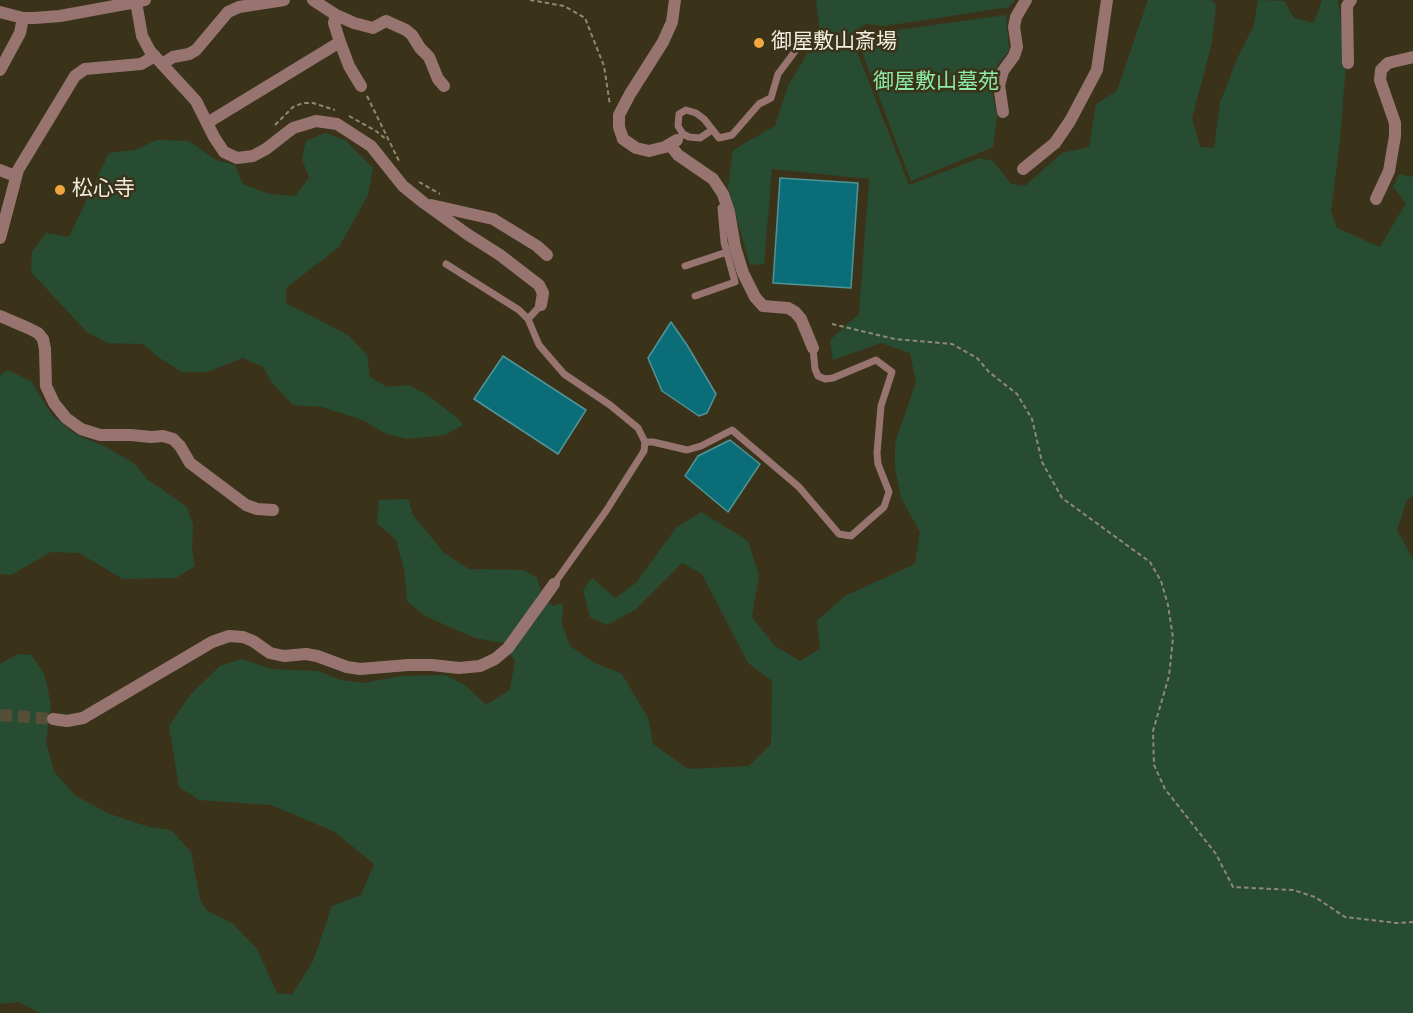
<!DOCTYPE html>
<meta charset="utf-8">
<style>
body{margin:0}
canvas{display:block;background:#3a3319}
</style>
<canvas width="1413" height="1013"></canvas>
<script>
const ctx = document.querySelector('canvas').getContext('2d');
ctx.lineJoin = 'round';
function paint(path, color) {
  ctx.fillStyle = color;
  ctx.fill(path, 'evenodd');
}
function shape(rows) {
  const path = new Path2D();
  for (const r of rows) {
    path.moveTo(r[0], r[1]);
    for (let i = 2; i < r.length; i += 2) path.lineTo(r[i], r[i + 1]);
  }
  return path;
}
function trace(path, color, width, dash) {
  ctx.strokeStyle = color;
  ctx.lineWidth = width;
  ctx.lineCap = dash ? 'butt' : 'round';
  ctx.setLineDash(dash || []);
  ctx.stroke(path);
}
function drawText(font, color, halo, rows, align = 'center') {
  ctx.font = font + ' Jost,"Noto Sans JP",sans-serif';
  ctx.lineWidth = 5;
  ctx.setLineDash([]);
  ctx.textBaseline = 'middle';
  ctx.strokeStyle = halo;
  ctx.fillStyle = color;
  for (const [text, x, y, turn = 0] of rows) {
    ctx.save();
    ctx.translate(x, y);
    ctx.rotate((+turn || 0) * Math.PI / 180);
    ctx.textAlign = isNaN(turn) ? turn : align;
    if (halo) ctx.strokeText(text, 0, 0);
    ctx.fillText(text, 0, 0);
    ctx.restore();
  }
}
paint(shape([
 [816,0,1015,0,1009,7,885,26,866,24,850,34,909,185,980,158,993,161,1011,184,1025,186,1062,153,1089,147,1096,104,1117,91,1148,0,1211,0,1216,5,1212,43,1192,118,1200,147,1214,148,1220,103,1237,59,1254,25,1258,0,1284,1,1294,18,1314,23,1322,0,1338,0,1346,62,1340,141,1331,211,1337,228,1380,247,1406,203,1393,187,1399,174,1413,177,1413,496,1407,500,1397,530,1413,559,1413,1013,40,1013,19,1002,0,1004,0,664,18,654,31,655,44,673,51,704,46,742,54,772,76,796,110,814,149,827,171,830,191,852,200,899,206,910,232,923,257,949,277,993,292,995,313,961,332,906,361,895,374,864,335,832,271,805,199,800,179,787,169,726,191,694,220,666,242,659,272,669,318,671,341,680,364,683,401,676,445,675,465,685,486,705,510,690,515,661,503,643,475,638,425,616,407,601,404,569,396,540,377,523,379,500,408,499,413,515,444,553,469,569,524,570,537,578,542,594,552,606,563,603,562,624,570,646,595,663,622,674,648,718,653,744,688,769,749,766,771,744,772,681,748,663,702,574,682,563,635,610,607,625,590,617,583,590,592,578,615,598,636,583,676,528,701,512,748,541,759,575,752,617,775,646,800,661,820,649,817,621,845,596,915,564,920,532,901,498,895,468,895,443,916,382,910,353,881,343,833,360,830,340,859,314,869,179,772,169,764,264,750,265,728,187,733,150,775,126,788,86,820,32],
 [1006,15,1009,51,998,64,993,78,992,92,997,115,993,147,911,181,856,36,868,29,884,32],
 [325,133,345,140,373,168,368,195,339,247,286,288,286,303,348,335,367,355,370,377,387,387,408,385,429,396,455,416,463,425,445,435,408,439,386,434,363,420,322,407,293,405,272,383,263,367,243,358,207,372,182,372,158,357,143,344,107,343,87,332,31,272,32,252,46,233,69,237,109,153,135,150,157,140,189,141,216,160,235,165,243,184,269,194,295,196,309,178,302,159,306,141],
 [7,370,31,381,52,415,75,434,108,448,135,464,147,479,187,507,193,525,192,549,195,566,176,578,123,579,79,553,51,552,11,575,0,574,0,376]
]), '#274c32');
const water = shape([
 [780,178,858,183,851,288,773,283,780,178],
 [671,322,687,345,716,394,707,413,699,416,662,391,648,358,671,322],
 [503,356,586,410,558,454,474,399,503,356],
 [730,440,760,464,728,512,685,476,698,456,730,440]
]);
paint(water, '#0b6d78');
trace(water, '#519497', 1.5);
trace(shape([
 [0,715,53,719]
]), '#564f37', 12, [12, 6]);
trace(shape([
 [530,0,564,6,585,18,604,66,610,105],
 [367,96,399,161],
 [349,116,376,131,387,140],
 [275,125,293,107,303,103,313,103,335,110],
 [419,182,440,194],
 [832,324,895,339,952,344,977,358,989,372,1017,394,1032,419,1042,462,1062,498,1150,562,1161,581,1168,605,1173,638,1169,676,1153,731,1154,765,1165,789,1216,854,1233,887,1293,890,1315,897,1345,917,1397,923,1413,922]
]), '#8f8974', 2, [4.5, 3]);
trace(shape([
 [683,134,689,137,700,138,712,130],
 [677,140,683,134,678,126,679,114,686,110,696,113,704,119,719,138,732,135,759,104,771,98,778,74,805,38],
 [446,264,519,310,528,319,539,345,564,374,610,405,638,428,645,442,644,451,606,511,554,584],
 [685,266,727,252],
 [695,296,735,282,724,242,721,208,726,203],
 [528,319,541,305],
 [645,442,653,442,687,450,701,446,732,430,799,487,839,534,851,536,884,507,889,492,878,464,877,453,881,406,892,372,876,360,833,378,825,379,818,376,815,369,813,348]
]), '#987470', 7);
trace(shape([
 [145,0,136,2,142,36,150,51,196,101,214,137,224,152,237,158,253,156,266,149,293,128,316,121,337,124,371,146,403,186,424,203,467,234,500,255,539,285,543,293,541,305],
 [313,0,336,15,354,23,373,28,386,21,406,30,412,35,420,48,429,57,438,79,444,86],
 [675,0,672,22,663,42,630,94,619,115,619,127,623,139,636,148,649,151,665,147,677,140],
 [336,15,334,23,340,42,349,66,361,86],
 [1348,63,1347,6,1351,0],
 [162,64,173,57,189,54,196,50,228,12,239,7,284,0],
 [0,70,20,33,23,18],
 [1003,112,999,85,1003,71,1014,56,1017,47,1014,27,1016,17,1026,0],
 [207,123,340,42],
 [670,145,678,155,713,179,723,194,729,212,735,247,743,273,755,297,763,306,788,308,795,312,801,319,813,348],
 [1023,169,1055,143,1070,121,1097,70,1107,0],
 [0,170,15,176],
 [1376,199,1389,171,1395,136,1395,123,1380,80,1381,70,1388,63,1413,57],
 [431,205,493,219,537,246,547,255],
 [0,238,18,170,75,76,85,69,141,64,155,56],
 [0,316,28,328,38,333,43,339,45,349,46,386,54,403,66,418,81,429,100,435,131,435,151,437,163,436,173,439,180,446,190,463,246,505,257,509,273,510],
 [53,719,67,721,83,718,212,642,229,636,243,637,253,641,270,653,284,656,306,654,317,656,347,667,360,669,408,665,432,665,459,668,480,666,495,659,508,648,554,584]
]), '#987470', 12);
trace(shape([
 [0,12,23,18,34,18,60,16,136,2]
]), '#987470', 12);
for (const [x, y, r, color] of [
 [759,43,6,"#f2a541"],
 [60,190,6,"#f2a541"]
]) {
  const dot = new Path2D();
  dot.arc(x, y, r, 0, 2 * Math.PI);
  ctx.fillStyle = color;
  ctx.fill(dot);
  trace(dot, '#3a3319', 2);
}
drawText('21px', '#f3efe0', '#3a3319', [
 ["御屋敷山斎場",771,43],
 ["松心寺",72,190]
], 'left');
drawText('21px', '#8beba7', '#3a3319', [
 ["御屋敷山墓苑",936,83]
]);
</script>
